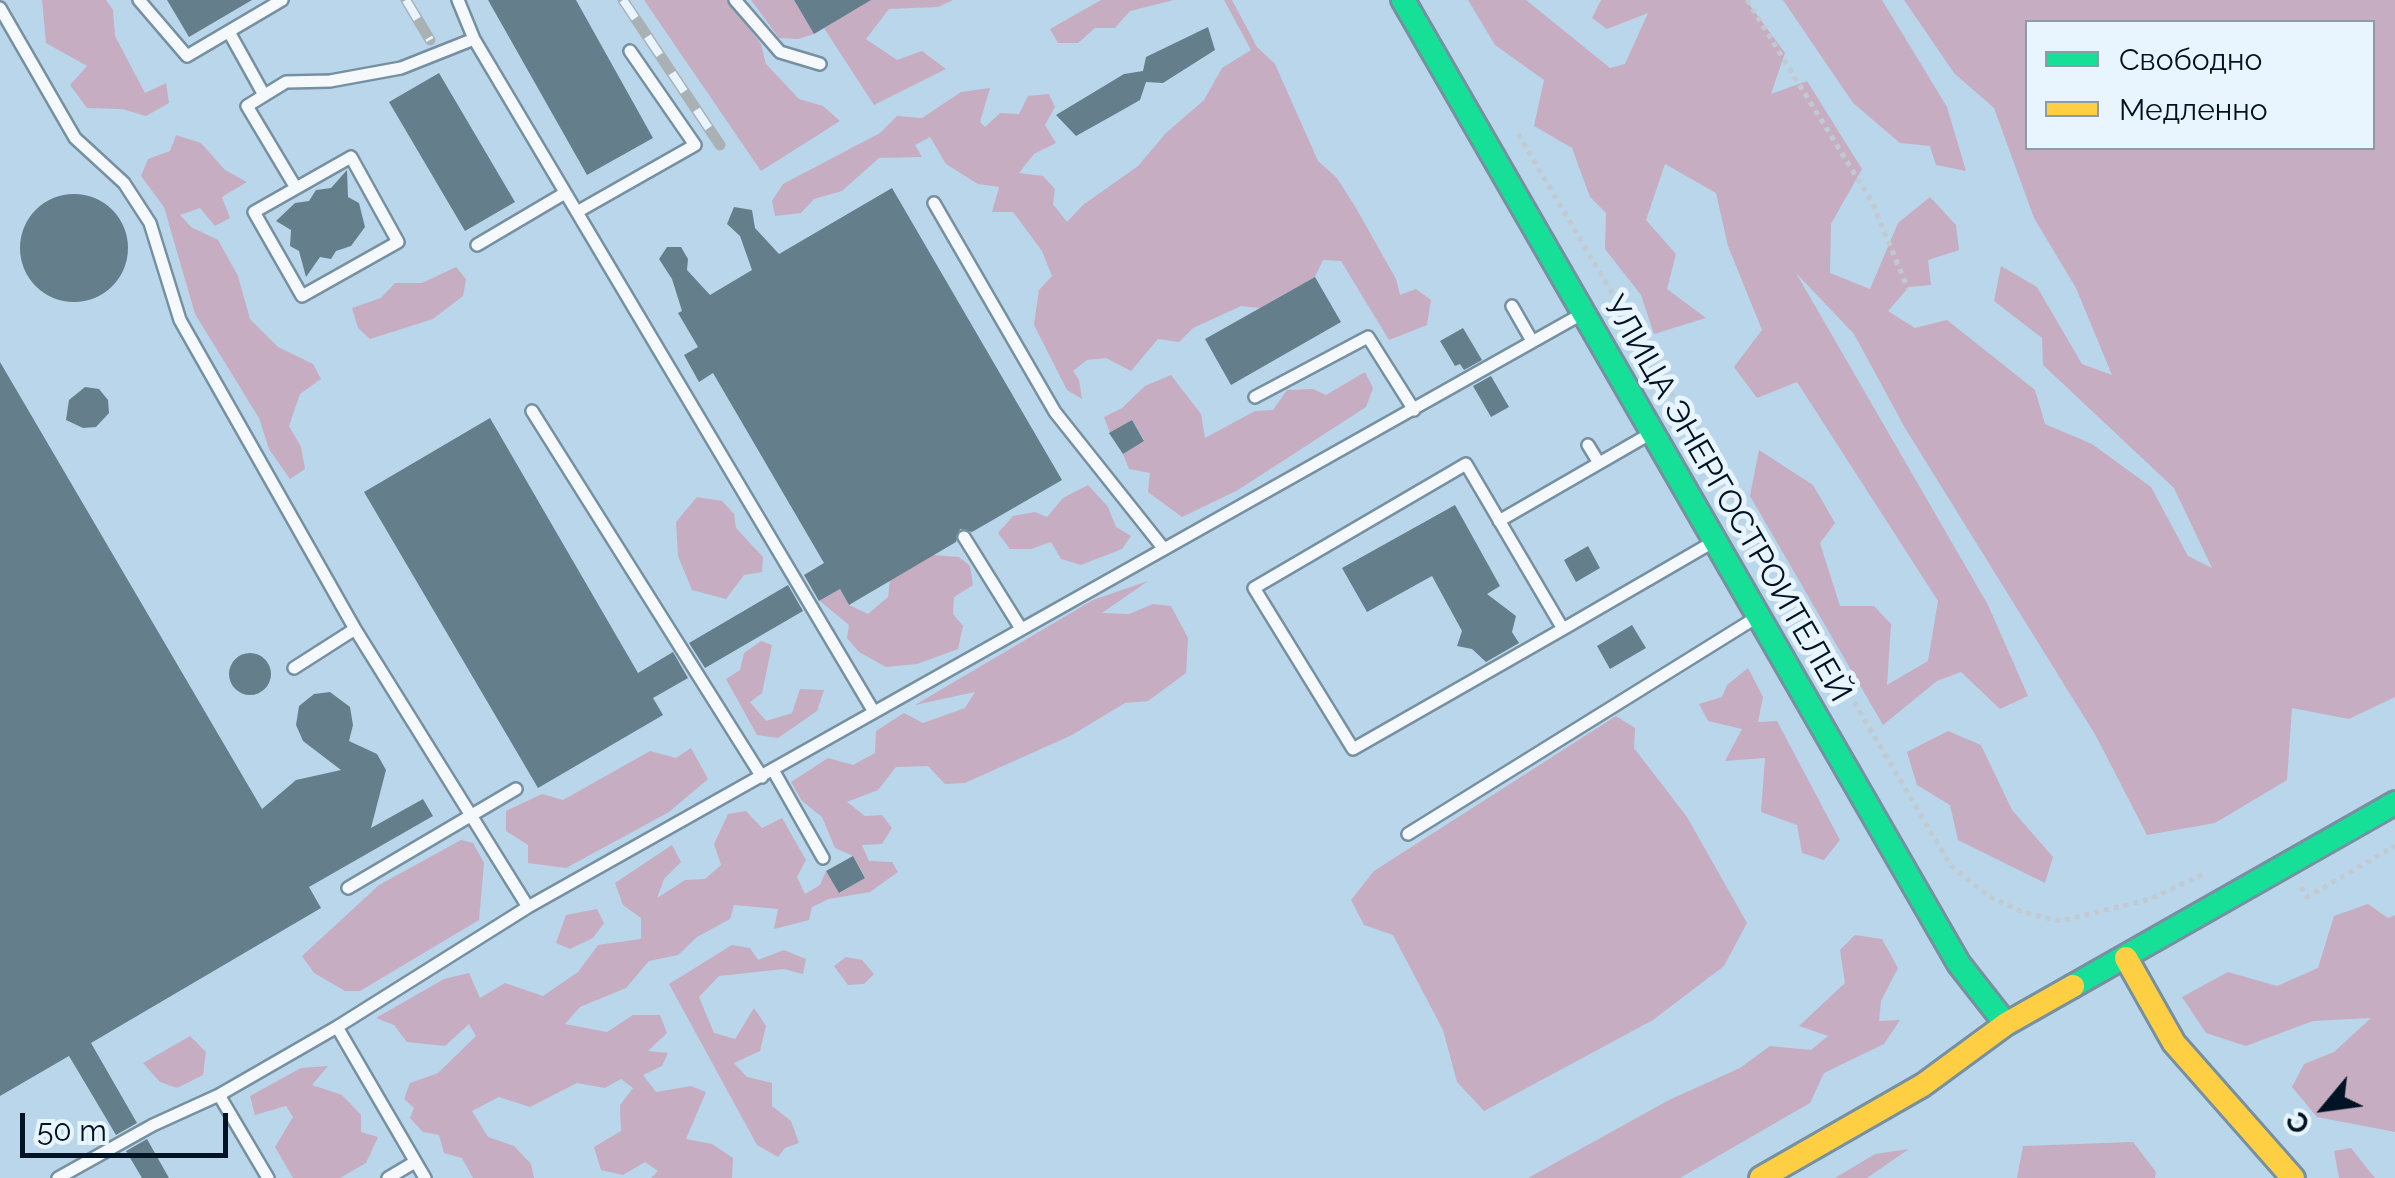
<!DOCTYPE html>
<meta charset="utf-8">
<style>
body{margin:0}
#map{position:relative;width:2395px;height:1178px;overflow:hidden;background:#bad6eb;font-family:Raleway,sans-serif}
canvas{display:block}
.legend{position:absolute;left:2025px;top:20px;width:350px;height:130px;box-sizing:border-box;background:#e8f5ff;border:2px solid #8b9ba7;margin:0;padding:12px 18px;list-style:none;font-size:30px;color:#001324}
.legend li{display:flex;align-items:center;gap:20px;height:50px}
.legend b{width:50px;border:2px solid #8b9ba7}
.north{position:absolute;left:2275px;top:1058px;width:100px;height:100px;-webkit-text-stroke:8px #e8f5ff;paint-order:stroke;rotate:241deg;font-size:28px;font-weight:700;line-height:40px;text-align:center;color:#001324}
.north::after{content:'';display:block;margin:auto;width:35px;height:45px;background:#001324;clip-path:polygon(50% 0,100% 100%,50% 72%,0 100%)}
.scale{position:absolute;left:20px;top:1113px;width:208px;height:45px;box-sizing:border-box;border:5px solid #001324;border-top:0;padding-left:12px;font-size:30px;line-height:35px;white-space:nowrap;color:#001324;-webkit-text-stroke:8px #e8f5ff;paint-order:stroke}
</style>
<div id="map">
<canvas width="2395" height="1178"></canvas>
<ul class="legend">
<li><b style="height:12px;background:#16e098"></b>Свободно</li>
<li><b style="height:12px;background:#ffcf43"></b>Медленно</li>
</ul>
<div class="north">С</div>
<div class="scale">50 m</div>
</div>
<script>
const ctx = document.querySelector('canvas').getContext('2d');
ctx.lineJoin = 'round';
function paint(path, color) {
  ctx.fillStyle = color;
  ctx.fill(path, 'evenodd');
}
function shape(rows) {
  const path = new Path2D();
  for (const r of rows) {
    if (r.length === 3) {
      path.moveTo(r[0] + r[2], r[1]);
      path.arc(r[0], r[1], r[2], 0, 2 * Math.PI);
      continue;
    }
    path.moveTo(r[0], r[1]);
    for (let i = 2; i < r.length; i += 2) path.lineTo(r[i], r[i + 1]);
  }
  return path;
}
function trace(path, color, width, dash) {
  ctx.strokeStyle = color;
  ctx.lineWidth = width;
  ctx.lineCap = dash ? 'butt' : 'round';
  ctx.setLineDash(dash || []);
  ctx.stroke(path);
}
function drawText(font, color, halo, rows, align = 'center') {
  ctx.font = font + ' Raleway,sans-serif';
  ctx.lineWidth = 10;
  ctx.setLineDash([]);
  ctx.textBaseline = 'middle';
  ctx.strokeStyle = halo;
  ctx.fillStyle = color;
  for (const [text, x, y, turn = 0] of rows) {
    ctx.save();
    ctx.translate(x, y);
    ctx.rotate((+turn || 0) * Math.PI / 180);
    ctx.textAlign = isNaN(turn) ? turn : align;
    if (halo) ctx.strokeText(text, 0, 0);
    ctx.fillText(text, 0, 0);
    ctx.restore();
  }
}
paint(shape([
 [42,0,106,0,113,10,115,36,145,93,166,83,169,103,146,116,122,109,87,108,70,85,87,66,46,43],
 [644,0,728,0,761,44,766,64,799,99,823,106,840,121,761,171],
 [751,0,794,0,814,34,798,39,779,38],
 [855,0,953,0,938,7,889,9,866,39,897,60,922,51,946,69,874,105,824,28],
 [1101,0,1174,0,1130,11,1115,28,1095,28,1078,43,1058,43,1050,29],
 [1224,0,1232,0,1257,47,1275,64,1318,161,1337,178,1356,208,1396,279,1400,295,1416,289,1431,300,1427,325,1389,340,1341,261,1323,260,1315,277,1260,308,1241,306,1193,328,1179,342,1158,339,1131,371,1106,358,1087,360,1073,371,1079,380,1082,399,1067,390,1034,325,1039,290,1052,276,1042,251,1013,212,992,212,999,187,978,184,946,164,930,137,915,145,922,157,879,158,842,191,814,199,801,213,775,216,772,201,783,184,880,133,897,116,922,118,961,92,990,88,980,122,985,127,1000,113,1019,114,1028,96,1049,94,1055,107,1045,125,1056,143,1034,154,1019,173,1043,176,1055,189,1053,204,1067,222,1083,205,1138,166,1166,133,1204,100,1222,68,1251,50],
 [1468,0,1526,0,1610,68,1625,64,1648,13,1607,29,1592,18,1601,0,1746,0,1785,53,1771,94,1807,81,1862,169,1831,224,1830,273,1870,289,1898,223,1930,197,1956,225,1959,250,1928,260,1931,285,1909,287,1888,311,1915,328,1947,320,2035,390,2045,424,2092,444,2151,487,2188,556,2212,568,2174,488,2043,365,2042,338,1994,301,2001,266,2037,287,2082,364,2112,375,2076,288,2034,218,1994,108,1954,73,1904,0,2395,0,2395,697,2349,719,2292,708,2287,780,2215,823,2147,835,2096,736,1905,428,1854,334,1796,273,1988,605,2028,696,2000,709,1961,672,1937,681,1883,725,1750,496,1759,450,1813,485,1835,523,1820,543,1840,606,1874,606,1891,624,1887,685,1928,661,1938,601,1797,382,1757,398,1734,367,1762,330,1728,246,1716,193,1665,164,1646,220,1676,254,1667,289,1706,318,1654,334,1641,295,1605,249,1606,213,1590,197,1572,148,1534,126,1544,80,1495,45],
 [2372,22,2372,148,2028,148,2028,22],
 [1783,0,1882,0,1947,107,1966,171,1936,165,1930,146,1900,143,1853,103],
 [176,135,201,143,225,170,247,182,222,197,230,218,215,226,200,208,180,215,191,227,218,240,238,276,250,319,278,347,313,364,321,379,300,394,289,426,301,447,305,469,290,479,269,449,259,418,195,314,164,207,141,176,148,159,170,151],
 [456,267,466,279,463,296,433,319,370,339,358,328,352,308,381,298,395,283,422,283],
 [1365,372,1373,388,1366,407,1238,490,1182,517,1148,492,1150,473,1129,469,1123,454,1144,440,1132,420,1110,433,1104,417,1122,408,1145,386,1171,375,1201,414,1205,438,1255,411,1273,410,1287,390,1313,389,1326,395],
 [1088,485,1108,507,1116,527,1131,536,1122,549,1081,565,1061,559,1051,542,1031,549,1010,549,998,533,1013,516,1035,512,1047,517,1063,498],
 [697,497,722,501,734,514,736,528,763,557,762,572,744,575,726,599,692,590,678,556,676,522],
 [933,555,959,557,970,566,973,585,954,597,953,614,963,626,958,649,917,664,886,667,859,652,847,638,849,625,820,601,840,589,849,605,868,614,888,597,890,580],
 [1148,581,1102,613,1129,614,1153,604,1171,606,1188,638,1186,673,1148,701,1125,703,1072,735,965,783,945,784,928,766,896,767,878,790,847,802,865,816,882,815,892,828,882,844,862,845,869,861,892,862,898,872,870,892,829,899,812,907,809,920,774,929,778,909,734,905,730,919,697,937,678,955,649,961,626,988,580,1007,565,1024,607,1032,633,1015,660,1015,667,1033,648,1051,668,1053,662,1066,643,1075,656,1092,691,1086,706,1092,686,1139,712,1144,733,1158,732,1178,651,1178,658,1171,645,1162,623,1175,601,1170,594,1147,621,1131,620,1105,633,1088,621,1079,605,1088,577,1083,530,1107,499,1097,472,1111,488,1137,514,1146,531,1164,534,1178,473,1178,462,1158,444,1153,439,1135,423,1132,410,1118,414,1108,404,1099,410,1083,438,1073,476,1036,469,1024,445,1046,407,1042,394,1025,376,1018,444,979,469,973,480,998,505,983,543,996,578,972,598,945,641,939,641,918,623,905,615,883,672,845,681,862,664,879,657,898,685,880,705,879,721,865,714,844,728,814,746,811,762,828,782,818,806,860,797,877,805,894,820,885,826,871,840,893,865,877,853,856,835,848,822,817,802,801,791,782,828,758,853,765,875,753,876,731,904,713,923,723,965,708,975,692,915,705,1093,600],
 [761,641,772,645,762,693,750,702,766,721,792,713,800,689,824,690,817,711,778,738,757,735,726,679,740,670,744,653],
 [1748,668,1763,697,1758,722,1777,721,1840,840,1824,860,1802,853,1797,825,1761,812,1765,758,1725,761,1742,729,1708,721,1699,704,1722,697,1727,685],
 [1616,716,1635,728,1634,748,1687,817,1747,923,1724,966,1653,1020,1484,1111,1457,1082,1443,1030,1393,935,1364,925,1351,900,1374,871],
 [1948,731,1981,745,2012,810,2053,857,2045,883,1958,840,1950,805,1917,785,1907,752],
 [691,748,708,779,669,812,566,868,528,863,528,845,506,831,506,811,542,794,563,800,650,751,676,758],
 [461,840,473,843,484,863,479,920,360,991,345,991,314,973,302,956,379,885],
 [2368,904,2388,918,2395,915,2395,1132,2317,1117,2292,1087,2304,1064,2334,1052,2371,1018,2313,1021,2246,1046,2206,1033,2182,997,2228,972,2277,986,2318,968,2334,916],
 [597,909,604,923,593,938,570,949,556,943,566,915],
 [1855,935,1882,939,1898,968,1881,1001,1879,1021,1900,1020,1884,1044,1824,1073,1810,1103,1680,1178,1528,1178,1669,1100,1740,1068,1770,1046,1811,1050,1828,1036,1799,1026,1845,983,1840,950],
 [732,945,750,948,758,960,784,950,806,959,803,974,784,969,719,976,699,997,714,1033,735,1039,754,1008,766,1026,760,1051,734,1063,747,1077,772,1083,772,1106,791,1121,799,1143,785,1148,778,1157,757,1145,669,984],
 [846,957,862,960,874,974,864,984,848,985,834,966],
 [190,1036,206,1052,203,1075,177,1088,160,1082,143,1063],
 [328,1066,312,1085,342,1095,361,1115,361,1132,378,1137,366,1163,340,1178,293,1178,275,1147,293,1117,286,1106,255,1115,250,1096,301,1068],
 [2133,1142,2156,1172,2155,1178,2017,1178,2023,1146],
 [2351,1148,2375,1178,2339,1178,2334,1151],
 [1909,1149,1867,1178,1835,1178,1875,1154]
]), '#c6adc2');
paint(shape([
 [167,0,252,0,189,37],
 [488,0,576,0,653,138,587,175],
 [794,0,871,0,814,34],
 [1208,27,1215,50,1163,83,1146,82,1140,100,1119,112,1076,136,1056,115,1124,74,1143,71,1146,57],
 [439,73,515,202,465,231,389,102],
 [347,170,348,197,359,203,365,227,351,246,336,251,331,259,320,257,306,277,299,251,290,246,291,230,276,221,295,203,309,201,316,190,331,188],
 [892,188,1062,480,972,532,960,529,956,542,849,605,840,589,819,601,804,575,824,563,713,373,699,382,684,355,698,347,678,313,682,311,672,279,659,259,667,247,681,247,688,259,687,270,710,295,752,270,740,236,727,224,734,207,752,210,755,228,779,254],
 [74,248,54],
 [1315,277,1341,322,1231,385,1205,339],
 [1463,328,1482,360,1464,370,1460,364,1455,366,1440,341],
 [0,362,262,809,296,780,341,770,303,741,296,725,299,706,314,694,330,692,350,707,353,725,349,741,377,754,386,770,371,828,423,799,433,816,309,887,321,908,91,1043,137,1123,116,1135,69,1056,0,1096],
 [1491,376,1509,407,1491,417,1473,386],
 [85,387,99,389,108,400,109,413,96,427,83,428,66,420,69,400],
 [490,418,638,673,673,652,688,678,653,698,663,715,538,788,364,492],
 [1132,420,1144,441,1123,454,1109,433],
 [1455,505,1500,586,1487,594,1516,616,1512,632,1519,643,1486,662,1472,649,1457,646,1462,631,1432,576,1367,612,1342,568],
 [1588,546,1600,568,1576,582,1564,560],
 [788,585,803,611,705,668,689,643],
 [1632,625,1646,648,1610,669,1597,646],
 [250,674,21],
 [853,856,865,878,839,893,826,871],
 [147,1139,169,1178,142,1178,126,1151]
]), '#647f8b');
const lane = shape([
 [139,0,187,56,282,0],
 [458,0,474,39,874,712],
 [735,0,780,52,820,64],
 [0,8,75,138,124,183,150,223,180,320,355,629,528,907],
 [229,32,264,95],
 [351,157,398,242,302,296,254,212,351,157],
 [296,188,247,106,286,82,330,81,401,68,474,39],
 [934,203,1055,412,1164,549],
 [577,212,695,145,630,51],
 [477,245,565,193],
 [1512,306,1532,341],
 [1255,397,1368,337,1414,410],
 [532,411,762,777],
 [1588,445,1599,463],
 [1499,521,1648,435],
 [964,537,1020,627],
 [1563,629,1466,464,1254,588,1353,749,1563,629,1713,542],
 [294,668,355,629],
 [773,770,823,858],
 [1408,834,1757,617],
 [348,888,516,789],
 [337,1027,425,1178],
 [219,1095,268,1178],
 [58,1178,153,1125,219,1095,337,1027,528,907,1580,315],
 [388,1178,415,1162]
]);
const fast = shape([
 [1403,0,1959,964,2006,1024],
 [2073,986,2395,803]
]);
const slow = shape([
 [2126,958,2174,1043,2293,1178],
 [1761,1178,1923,1085,2006,1024,2073,986]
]);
trace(lane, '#7690a1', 16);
trace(fast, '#7690a1', 28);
trace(slow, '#7690a1', 28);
trace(shape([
 [1747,0,1872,202,1908,289],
 [1518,134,1951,866,1990,897,2025,913,2061,921,2150,899,2206,873],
 [2301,887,2307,897,2395,846]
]), '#c2cad1', 5, [5, 5]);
trace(lane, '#f5f9fc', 11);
trace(fast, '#16e098', 22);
trace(slow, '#ffcf43', 22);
const rail = shape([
 [406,0,430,40],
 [623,0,720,145]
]);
trace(rail, '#aab1b5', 11);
trace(rail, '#e8f5ff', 8, [22]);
drawText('32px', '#001324', '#e8f5ff', [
 ["УЛИЦА ЭНЕРГОСТРОИТЕЛЕЙ",1727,499,60]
]);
</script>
